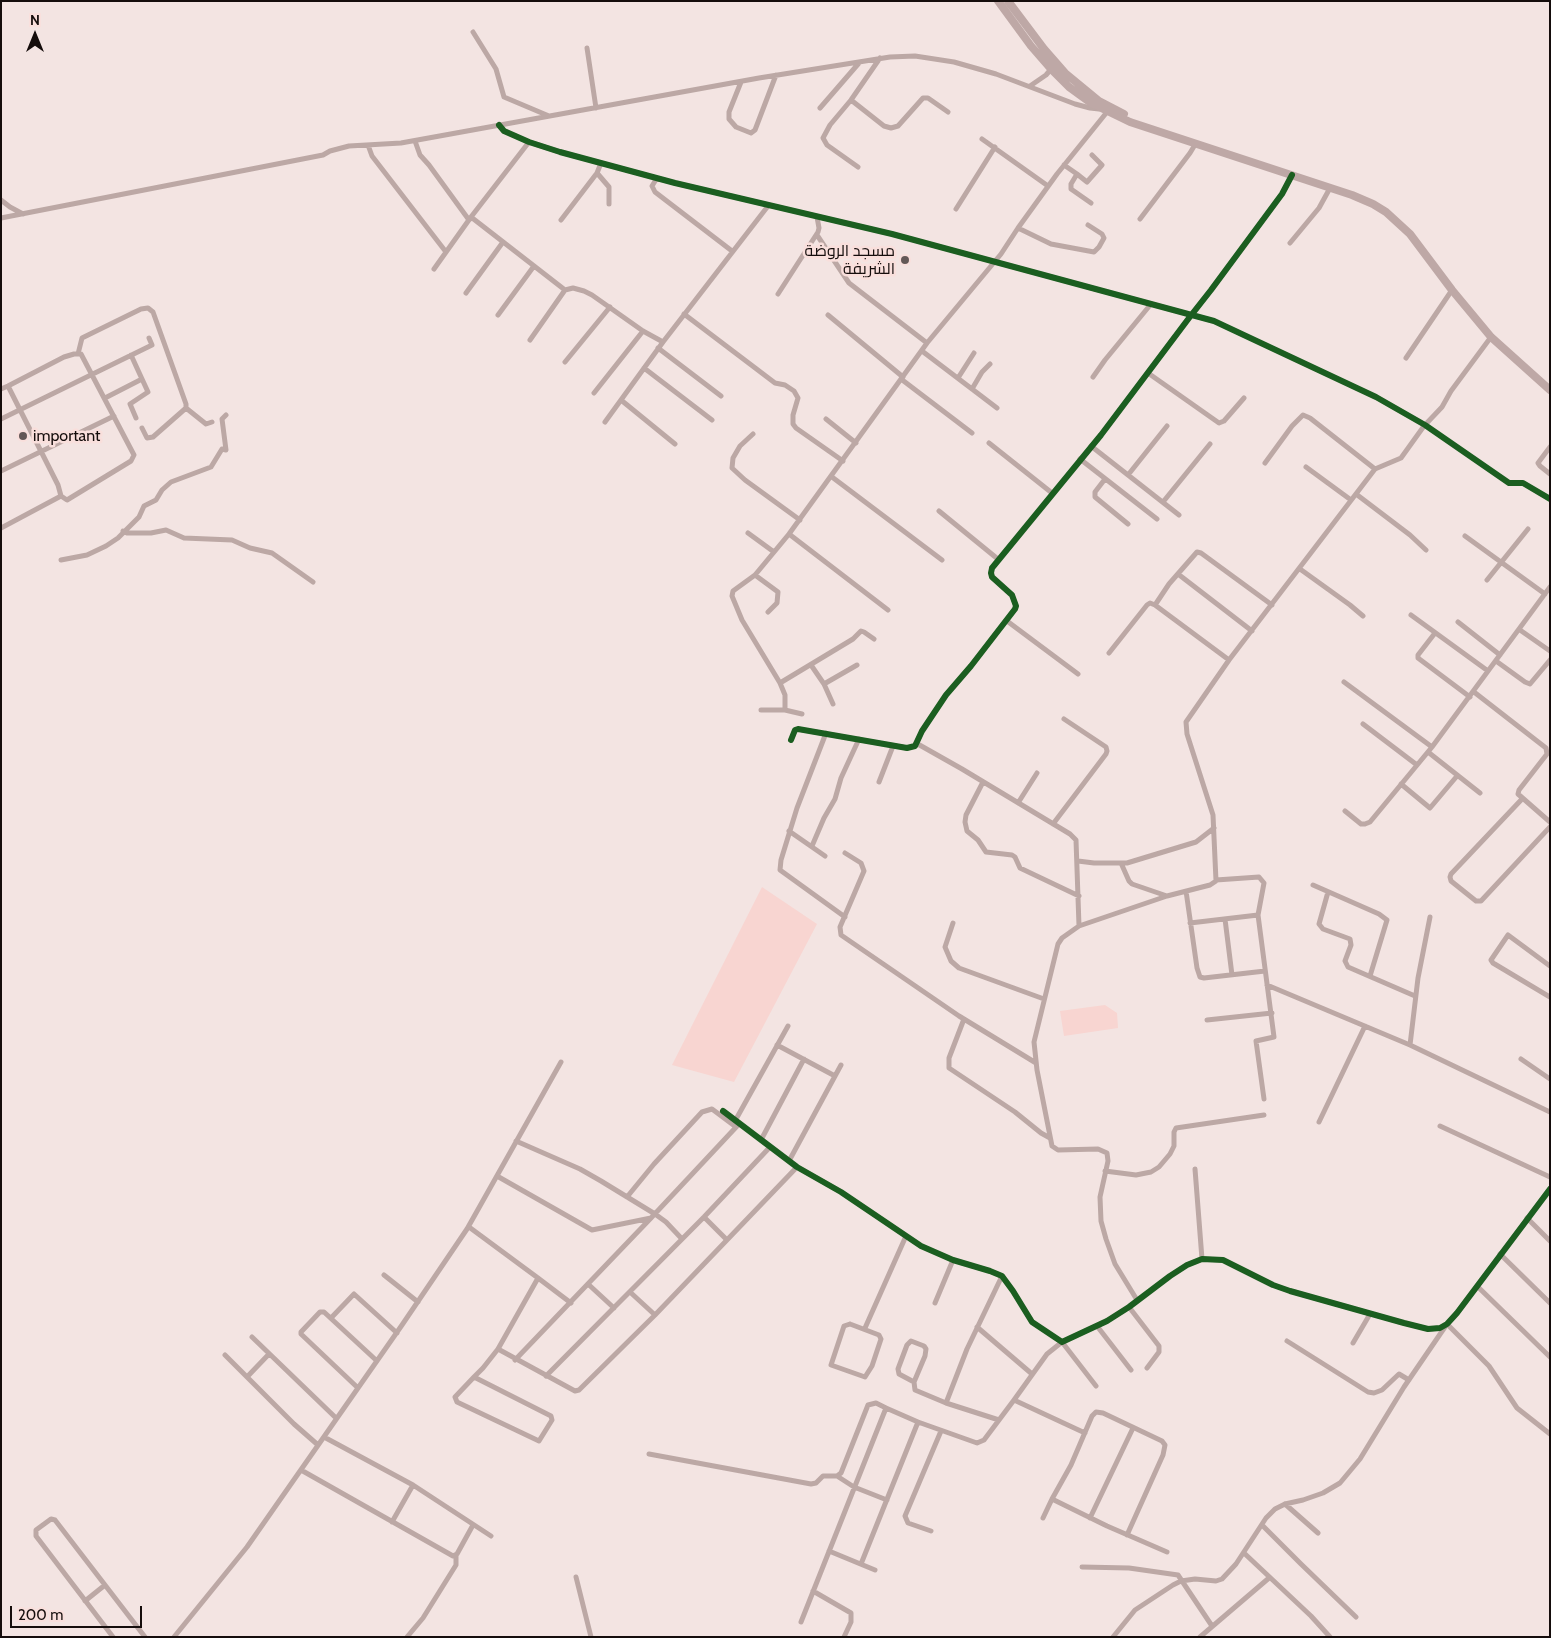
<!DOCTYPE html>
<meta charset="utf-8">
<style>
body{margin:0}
#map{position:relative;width:1551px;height:1638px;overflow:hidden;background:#f3e4e2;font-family:Cabin,sans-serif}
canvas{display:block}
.frame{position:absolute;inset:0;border:2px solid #150d0c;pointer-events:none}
.north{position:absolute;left:10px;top:10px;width:50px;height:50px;-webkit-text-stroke:4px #f9dfdc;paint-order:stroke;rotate:0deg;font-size:14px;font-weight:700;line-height:20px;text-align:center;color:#150d0c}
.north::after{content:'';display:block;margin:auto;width:18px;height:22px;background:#150d0c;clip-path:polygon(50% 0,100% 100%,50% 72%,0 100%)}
.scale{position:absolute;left:10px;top:1606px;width:132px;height:22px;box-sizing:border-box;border:2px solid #150d0c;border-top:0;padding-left:6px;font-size:15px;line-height:18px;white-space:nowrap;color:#150d0c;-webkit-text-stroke:4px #f9dfdc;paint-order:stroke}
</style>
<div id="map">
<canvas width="1551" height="1638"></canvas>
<div class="frame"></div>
<div class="north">N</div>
<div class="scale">200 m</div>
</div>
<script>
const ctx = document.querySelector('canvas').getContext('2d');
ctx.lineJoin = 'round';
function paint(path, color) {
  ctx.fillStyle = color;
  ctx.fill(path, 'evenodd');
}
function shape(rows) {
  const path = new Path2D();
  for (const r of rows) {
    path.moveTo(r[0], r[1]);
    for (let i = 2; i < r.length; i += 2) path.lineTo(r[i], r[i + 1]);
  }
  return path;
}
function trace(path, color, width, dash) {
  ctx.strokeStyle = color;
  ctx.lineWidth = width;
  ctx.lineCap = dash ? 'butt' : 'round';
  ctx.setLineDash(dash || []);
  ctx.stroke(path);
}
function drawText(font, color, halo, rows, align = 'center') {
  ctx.font = font + ' Cabin,Cairo,sans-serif';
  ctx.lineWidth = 5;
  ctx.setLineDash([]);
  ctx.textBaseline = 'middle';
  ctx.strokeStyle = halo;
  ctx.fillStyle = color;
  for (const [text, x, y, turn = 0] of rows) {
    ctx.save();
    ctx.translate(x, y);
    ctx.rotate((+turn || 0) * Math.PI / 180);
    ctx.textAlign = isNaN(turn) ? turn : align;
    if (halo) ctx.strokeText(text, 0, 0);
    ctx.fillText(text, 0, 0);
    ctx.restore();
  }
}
paint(shape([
 [762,887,817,924,734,1082,672,1065],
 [1105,1005,1117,1013,1118,1028,1064,1036,1060,1011]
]), '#f8d5d1');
trace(shape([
 [473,32,496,69,504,97,549,116],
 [587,48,596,108],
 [741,82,729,112,729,119,736,127,751,133,755,130,776,75],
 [1030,86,1046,75,1052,68],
 [851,100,884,126,891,128,898,126,923,98,928,98,948,112],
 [820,108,859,63],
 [499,125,504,131,529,142,560,152,675,183,892,234,1214,321,1376,397,1425,425,1509,483,1523,483,1550,499],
 [982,139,1048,186],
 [415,141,420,155,429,165,469,220],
 [368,145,372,156,446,252],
 [1064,165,1077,174,1071,184,1071,189,1091,203],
 [858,167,827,145,823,138,830,125,851,100,880,58],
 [597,173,609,187,609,204],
 [1077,174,1087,182,1102,165,1092,155],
 [657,178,652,186,655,192,732,251],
 [1,200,10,207,23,214],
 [956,209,995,147],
 [471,217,565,290],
 [1,218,323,155,330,151,349,146,401,143,759,78,890,57,915,56,954,62,996,74,1075,104,1090,108,1099,109],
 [1140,219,1190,153,1196,143],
 [561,220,597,173,601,163],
 [1018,228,1051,244,1094,252,1099,247,1104,238,1102,234,1088,225],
 [817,235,849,283,927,343],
 [1290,243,1319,208,1330,188],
 [434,269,471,217,529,142],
 [466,293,503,242],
 [778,294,818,232,819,228,817,217],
 [684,314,775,383,785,385,794,391,798,398,793,415,793,424,796,428,843,461],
 [498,315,534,266],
 [828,315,903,377],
 [530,340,565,290,573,288,584,291,592,295,643,331,663,342],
 [658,348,721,396],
 [922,351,997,408],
 [78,354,82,338,141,309,148,308,153,312,186,404,186,408,153,437,147,438,142,428],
 [1406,358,1452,290],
 [565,362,610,307],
 [644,368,712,420],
 [1148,373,1219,423,1224,421,1244,398],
 [1093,377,1105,360,1151,304],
 [958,378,974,353],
 [901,379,972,433],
 [1,389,8,386,64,357,74,354,81,354,134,455,131,461,67,500,61,496,58,485,8,386],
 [972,389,982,372,990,364],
 [594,393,643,331],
 [105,398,142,379,131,355],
 [621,400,675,444],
 [186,408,206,424,212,422],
 [136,418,130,404,148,392,142,379],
 [1,419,152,345,149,338],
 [826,419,856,443],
 [605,422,663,342,768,206],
 [753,434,740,446,733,458,732,468,745,480,800,520],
 [989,443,1052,493],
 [1091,446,1179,515],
 [1550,447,1538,463,1540,466,1550,474],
 [1080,459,1157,519],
 [1265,463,1292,426,1303,415,1310,418,1375,469],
 [1306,467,1351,500],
 [1,471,114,416],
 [1128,475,1167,426],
 [832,477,942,560],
 [1105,479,1095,492,1095,497,1128,524],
 [1356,494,1410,535,1426,550],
 [1163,502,1210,444],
 [939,511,999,560],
 [1,528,61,496],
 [123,531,127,533,151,533,166,530,184,538,232,540,250,548,272,553,313,582],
 [748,533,774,552],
 [789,534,888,610],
 [1465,536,1545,594],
 [61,560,87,555,106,546,118,538,139,517,144,506,156,500,162,490,171,482,211,467,222,449,226,450,222,419,226,415],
 [1300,569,1350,605,1363,616],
 [1178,574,1252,631],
 [755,575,778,592,777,603,768,612],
 [1487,580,1528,529],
 [1155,605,1169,584,1197,552,1201,553,1272,605],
 [1411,615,1488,671],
 [1007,621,1078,674],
 [1458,622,1500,655],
 [1520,630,1550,651],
 [1435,633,1418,655,1418,658,1470,697],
 [1109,653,1147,605,1150,603,1155,605,1229,660],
 [1496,661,1525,682,1530,684,1550,660],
 [811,665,824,684,833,704],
 [1344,682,1432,747],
 [780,683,853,639,861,631,864,632,874,639],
 [824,684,857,665],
 [1474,692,1546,748,1547,754,1519,790,1518,794,1550,822],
 [761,710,785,710,802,714],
 [785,710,785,695,780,683,742,620,732,596,733,591,755,575,789,534,927,343,1001,254,1018,228,1057,174,1107,112],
 [1363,724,1417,765],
 [826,733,797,808,781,860,780,870,845,917],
 [791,740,795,730,798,729,907,748,915,746,922,731,946,695,971,666,1015,609,1016,606,1012,595,992,577,991,573,992,568,1101,435,1189,318,1211,290,1282,194,1292,175],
 [916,743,962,769,1070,834,1076,840,1079,926,1062,938,1058,944,1034,1042,1037,1070,1052,1146,1058,1150,1098,1149,1107,1153,1108,1161,1100,1197,1101,1221,1106,1239,1115,1264,1137,1300],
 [1428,752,1480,793],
 [879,782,893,746],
 [983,782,966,815,965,822,967,831,978,840,986,852,1012,855,1015,857,1020,868,1079,896],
 [1401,784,1430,808,1457,776],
 [1522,799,1451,874,1450,877,1451,881,1476,901,1481,901,1550,827],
 [1018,803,1037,773],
 [1345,811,1361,824,1365,824,1370,822,1432,747,1550,587],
 [1053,824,1106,754,1107,751,1106,747,1064,719],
 [789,831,825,856],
 [812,846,824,818,835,799,841,778,859,739],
 [845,853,861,863,864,871,840,927,841,935,959,1016,1036,1063],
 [1078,861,1094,863,1127,863,1196,842,1214,828],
 [1121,863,1129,881,1132,884,1167,896],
 [1216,880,1259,877,1264,883,1258,915,1274,1037,1256,1041,1264,1099],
 [1313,885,1379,914,1387,920,1370,976],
 [1186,891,1197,968,1200,977,1204,978,1265,971],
 [1328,892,1319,924,1323,929,1350,939,1351,945,1345,961,1348,967,1415,996],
 [1225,919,1232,975],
 [953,923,945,947,951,961,959,968,1044,999],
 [1190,923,1258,915],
 [1079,926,1167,896,1210,885,1216,881,1213,815,1187,734,1186,722,1229,660,1375,469,1401,458,1424,426,1442,407,1451,391,1491,337],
 [1550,966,1508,935,1491,960,1493,963,1550,997],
 [1267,985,1410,1045,1550,1112],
 [964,1019,949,1058,949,1068,1015,1112,1041,1133,1050,1138],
 [1207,1020,1272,1013],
 [777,1045,835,1076],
 [1410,1045,1418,978,1430,917],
 [1521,1059,1550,1079],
 [723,1111,797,1167,841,1192,921,1246,953,1260,990,1271,1002,1276,1013,1291,1032,1322,1062,1342,1107,1321,1129,1307,1170,1276,1187,1265,1202,1259,1223,1260,1273,1285,1290,1291,1404,1323,1428,1329,1440,1328,1447,1324,1457,1313,1550,1189],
 [735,1121,788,1026],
 [1319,1122,1365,1026],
 [1440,1126,1550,1177],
 [761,1140,804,1059],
 [516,1141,580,1169,601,1181,655,1214,666,1222,682,1239],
 [789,1161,841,1065],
 [1195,1169,1202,1259],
 [1105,1171,1136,1175,1151,1172,1159,1167,1170,1154,1174,1146,1174,1132,1176,1128,1264,1115],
 [497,1176,592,1230,651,1218],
 [627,1197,654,1164,702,1112,712,1109,736,1127],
 [704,1217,727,1240],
 [1527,1218,1550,1241],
 [469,1227,538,1278],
 [1500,1254,1550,1303],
 [384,1275,418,1302],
 [588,1284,614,1308],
 [1477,1286,1550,1357],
 [630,1292,655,1315],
 [935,1303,953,1260],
 [1129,1307,1159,1346,1159,1352,1147,1368],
 [331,1318,354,1294,397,1333],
 [850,1324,879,1335,881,1339,872,1366,865,1377,831,1365,844,1326,850,1324],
 [1097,1326,1131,1370],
 [977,1327,1032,1374],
 [865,1328,906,1236],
 [252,1337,336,1418],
 [1287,1341,1368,1392,1374,1393,1382,1390,1399,1374,1409,1380],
 [1353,1343,1370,1314],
 [498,1349,575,1391,579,1390,655,1315,797,1167],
 [225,1355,294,1424,318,1445],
 [515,1360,651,1218,739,1124],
 [546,1376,704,1217,770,1147],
 [247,1377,269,1354],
 [474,1377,551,1416,552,1420,539,1441,457,1402,455,1397,474,1377,483,1368,498,1349,538,1278,571,1303],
 [914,1382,899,1374,898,1369,907,1345,911,1341,924,1346,926,1349,925,1356,914,1382,915,1390,946,1403],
 [358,1388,301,1334,301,1332,320,1312,324,1312,377,1361],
 [1014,1400,1047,1354,1062,1342,1096,1386],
 [999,1420,946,1403,967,1349,1002,1276],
 [918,1422,977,1443,984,1440,1014,1400,1085,1433],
 [324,1437,413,1485,491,1536],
 [649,1454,811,1484,816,1483,823,1476,837,1476,841,1473,868,1405,876,1403,886,1408],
 [301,1470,453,1556,457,1554,473,1525],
 [837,1476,854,1487,887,1500],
 [1052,1499,1071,1465,1092,1416,1096,1412,1103,1413,1162,1441,1165,1445,1163,1455,1127,1535],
 [1285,1504,1318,1533],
 [1043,1518,1052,1499,1107,1526,1167,1552],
 [1090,1518,1133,1428],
 [392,1522,413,1485],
 [1262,1525,1301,1564,1356,1617],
 [931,1531,908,1523,905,1516,941,1431],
 [829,1551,875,1570],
 [1244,1553,1311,1616,1330,1637],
 [1082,1567,1129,1568,1178,1575,1212,1626],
 [576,1577,591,1637],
 [813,1591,851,1613,851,1622,844,1637],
 [85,1601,105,1585],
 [801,1622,886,1408,918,1422,861,1564],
 [113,1637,36,1536,36,1530,51,1519,55,1520,145,1637],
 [174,1637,247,1547,402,1325,467,1229,561,1062],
 [407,1637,423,1618,456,1565,456,1556],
 [1113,1637,1135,1610,1173,1585,1181,1581,1195,1579,1216,1581,1222,1579,1236,1564,1266,1518,1275,1509,1285,1504,1303,1500,1323,1493,1340,1483,1360,1459,1404,1387,1447,1324,1489,1366,1517,1408,1550,1434],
 [1200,1637,1269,1578]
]), '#bca8a5', 5);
trace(shape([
 [998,1,1031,46,1051,69,1069,87,1091,103,1130,122,1352,195,1373,204,1386,212,1410,234,1452,290,1491,337,1550,390],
 [1008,1,1044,49,1065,73,1099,101,1124,114]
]), '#bea8a6', 8);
trace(shape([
 [499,125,504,131,529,142,560,152,675,183,892,234,1214,321,1376,397,1425,425,1509,483,1523,483,1550,499],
 [791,740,795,730,798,729,907,748,915,746,922,731,946,695,971,666,1015,609,1016,606,1012,595,992,577,991,573,992,568,1101,435,1189,318,1211,290,1282,194,1292,175],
 [723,1111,797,1167,841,1192,921,1246,953,1260,990,1271,1002,1276,1013,1291,1032,1322,1062,1342,1107,1321,1129,1307,1170,1276,1187,1265,1202,1259,1223,1260,1273,1285,1290,1291,1404,1323,1428,1329,1440,1328,1447,1324,1457,1313,1550,1189]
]), '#1b5e20', 6);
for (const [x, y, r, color] of [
 [905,260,5,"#635857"],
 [23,436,5,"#635857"]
]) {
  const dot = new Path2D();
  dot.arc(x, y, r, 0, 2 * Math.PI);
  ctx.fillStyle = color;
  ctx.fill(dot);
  trace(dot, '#f9dfdc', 2);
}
drawText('16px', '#150d0c', '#f9dfdc', [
 ["مسجد الروضة",895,251],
 ["الشريفة",895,269],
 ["important",33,436,"left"]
], 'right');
</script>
